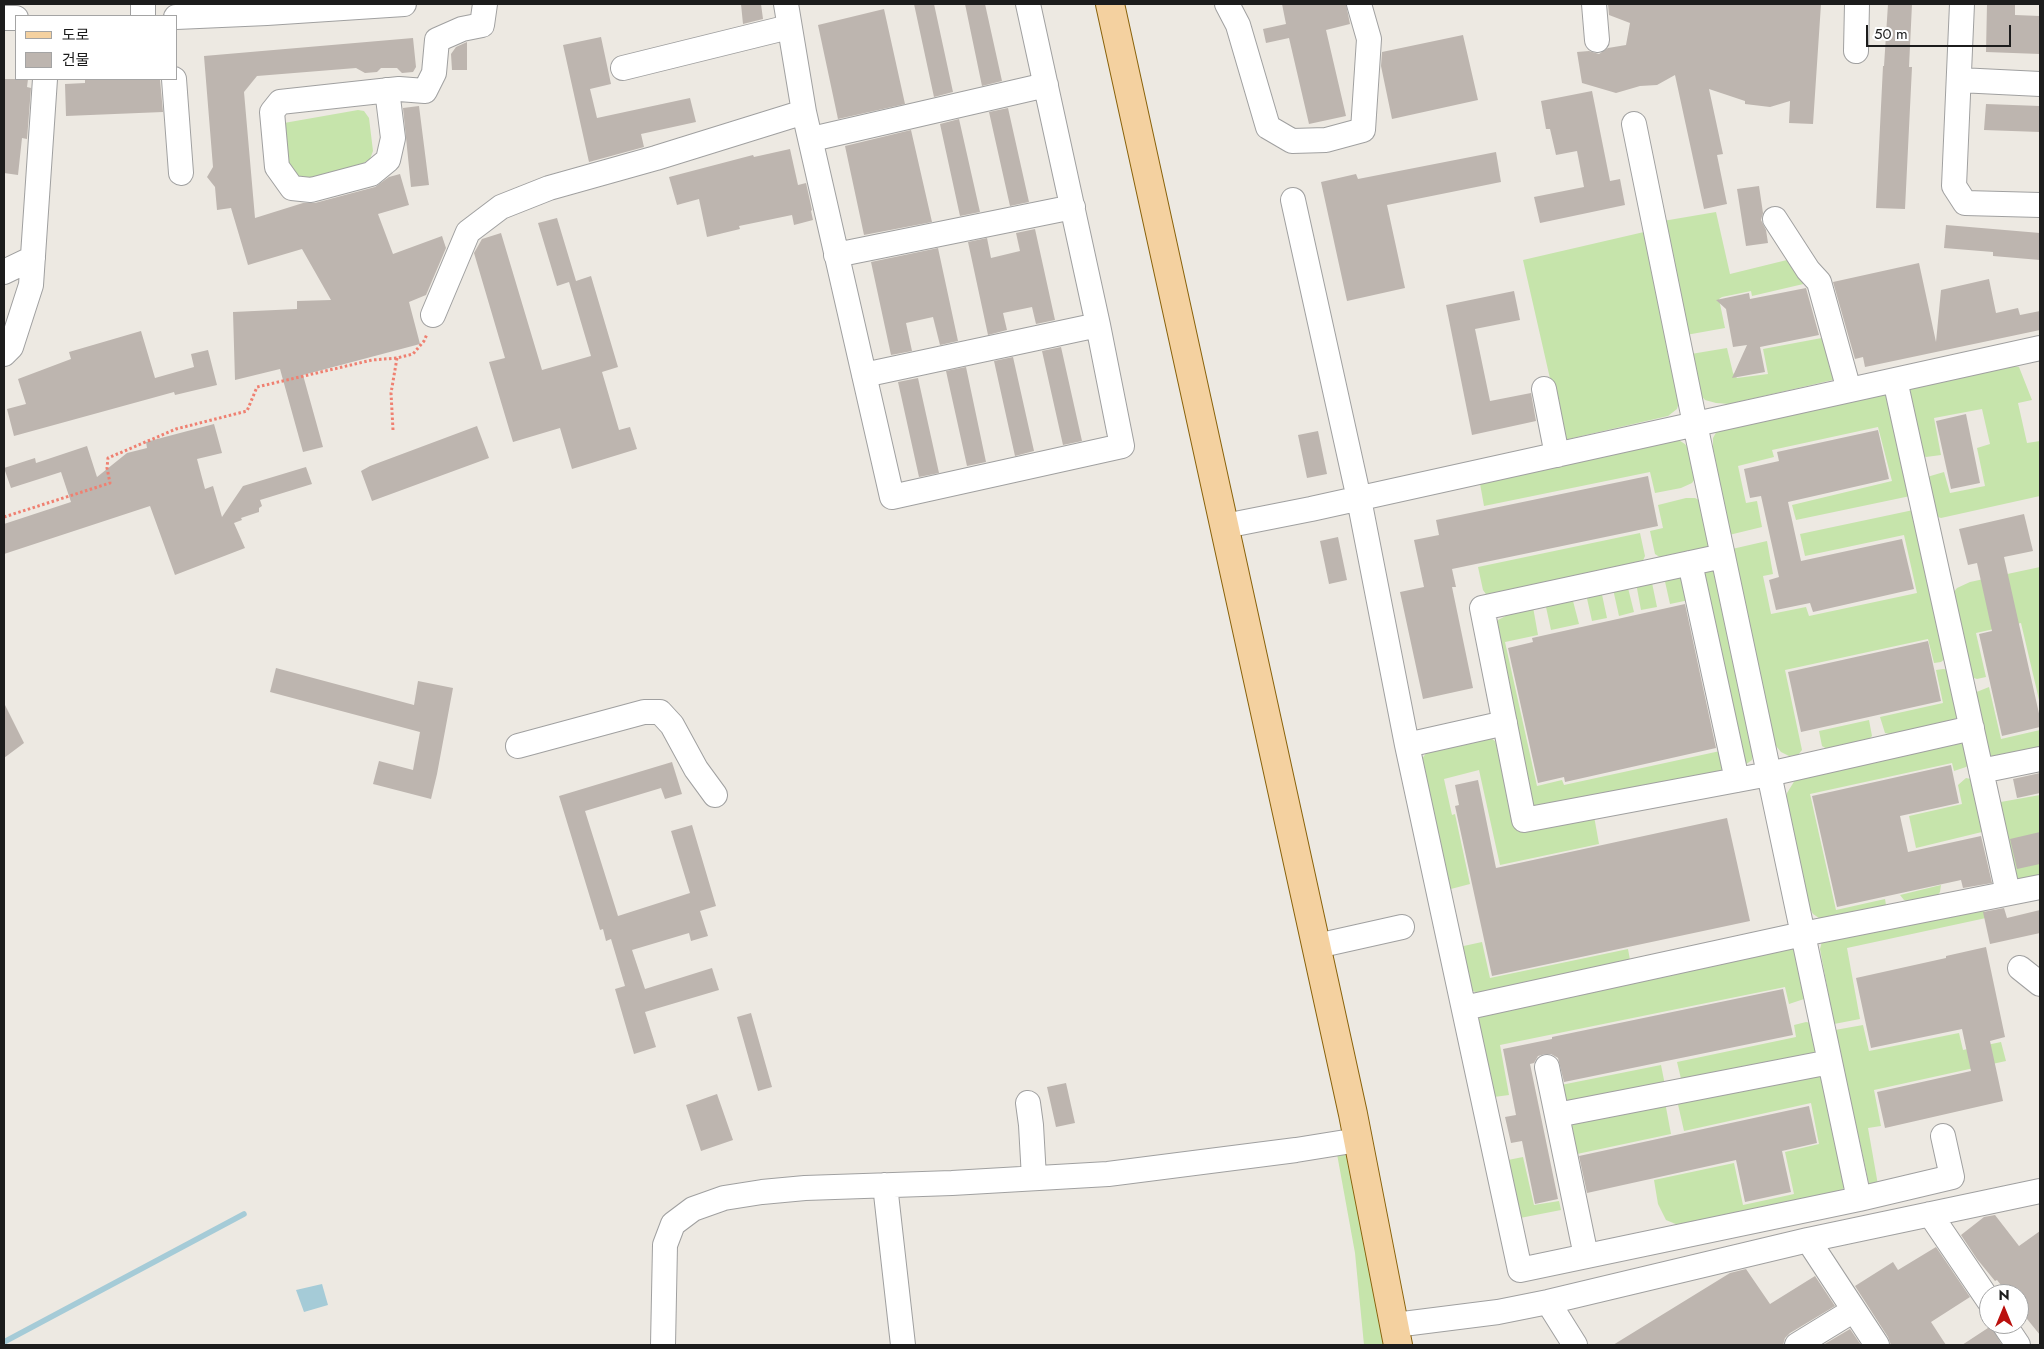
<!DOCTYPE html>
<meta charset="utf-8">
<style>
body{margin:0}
#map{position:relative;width:2044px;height:1349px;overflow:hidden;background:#ede9e2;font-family:Jost,"Noto Sans KR",sans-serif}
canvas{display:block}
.frame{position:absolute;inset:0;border:5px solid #1c1c1c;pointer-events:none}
.legend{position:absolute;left:15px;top:15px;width:162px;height:65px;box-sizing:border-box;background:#fff;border:1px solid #a4a4a4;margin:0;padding:6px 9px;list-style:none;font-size:15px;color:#1c1c1c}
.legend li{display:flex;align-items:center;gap:10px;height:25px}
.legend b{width:25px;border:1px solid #a4a4a4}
.north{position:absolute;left:1979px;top:1284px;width:50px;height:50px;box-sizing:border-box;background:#fff;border:1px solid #a4a4a4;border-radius:50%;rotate:0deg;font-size:14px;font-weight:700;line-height:20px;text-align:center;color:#1c1c1c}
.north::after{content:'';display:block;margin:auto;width:18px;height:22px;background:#ba110e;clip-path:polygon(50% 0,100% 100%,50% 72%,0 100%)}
.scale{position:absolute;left:1866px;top:25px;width:145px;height:22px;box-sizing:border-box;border:2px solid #1c1c1c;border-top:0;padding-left:6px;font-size:15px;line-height:18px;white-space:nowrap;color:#1c1c1c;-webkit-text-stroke:4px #fff;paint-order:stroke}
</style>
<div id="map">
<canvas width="2044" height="1349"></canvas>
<div class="frame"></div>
<ul class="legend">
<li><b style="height:6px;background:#f4d1a0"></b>도로</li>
<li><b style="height:14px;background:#bdb5af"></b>건물</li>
</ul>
<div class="north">N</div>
<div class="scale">50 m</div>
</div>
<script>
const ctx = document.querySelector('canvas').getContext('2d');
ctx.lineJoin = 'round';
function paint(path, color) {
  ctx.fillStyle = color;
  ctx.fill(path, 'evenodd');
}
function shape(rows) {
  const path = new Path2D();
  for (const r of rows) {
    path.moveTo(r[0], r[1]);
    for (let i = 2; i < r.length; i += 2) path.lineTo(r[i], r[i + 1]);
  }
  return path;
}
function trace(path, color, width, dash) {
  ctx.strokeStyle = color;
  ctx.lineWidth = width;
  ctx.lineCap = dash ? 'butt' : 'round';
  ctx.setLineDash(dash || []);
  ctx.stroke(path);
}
paint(shape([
 [358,110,364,111,369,118,373,151,370,159,362,164,308,180,298,179,288,169,284,123],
 [1716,212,1730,274,1791,259,1812,282,1752,296,1751,291,1722,297,1719,299,1725,328,1686,335,1663,221],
 [1644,232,1680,398,1677,409,1668,416,1564,440,1523,260],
 [1827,337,1837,379,1729,404,1716,403,1705,400,1698,392,1691,354,1727,348,1733,373,1737,378,1768,374,1763,349],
 [2009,365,2019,367,2032,400,2018,403,2027,443,2040,441,2040,496,1941,518,1932,515,1927,477,1944,472,1950,493,1985,486,1977,448,1990,444,1982,409,1934,418,1941,455,1926,457,1920,454,1907,386],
 [1891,393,1915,495,1796,520,1792,505,1892,481,1878,427,1772,450,1774,457,1738,466,1746,503,1757,501,1762,527,1729,535,1713,459,1713,438,1718,429],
 [1677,439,1685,444,1691,453,1697,476,1692,483,1681,488,1655,493,1650,472,1484,506,1479,478],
 [1686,498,1695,498,1701,501,1709,545,1706,550,1661,558,1655,554,1650,531,1663,528,1658,505],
 [1918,509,1946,658,1941,662,1934,663,1928,639,1785,670,1802,750,1798,755,1789,756,1781,752,1772,741,1732,549,1767,541,1773,574,1763,576,1771,614,1806,607,1809,616,1917,593,1904,535,1805,556,1800,534],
 [1640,533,1645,556,1641,565,1488,597,1483,590,1478,567],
 [1704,567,1713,569,1719,578,1754,750,1752,760,1745,765,1697,576],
 [2040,567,2040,704,2021,623,1976,633,1986,677,1977,679,1971,677,1953,593,1957,588,1970,582],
 [1678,569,1689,600,1670,604,1664,577],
 [1651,578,1657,607,1641,610,1636,583],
 [1627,584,1634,612,1619,616,1613,589],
 [1601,590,1607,618,1592,621,1586,594],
 [1567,597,1573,601,1579,624,1551,630,1546,607,1550,601],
 [1533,607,1538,635,1505,642,1537,786,1562,780,1564,785,1720,751,1722,769,1719,773,1545,809,1534,806,1526,795,1494,628,1498,620,1515,611],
 [1943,669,1950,670,1959,710,1956,718,1946,725,1893,735,1885,733,1880,717,1943,703,1936,670],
 [1989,687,2001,739,2040,730,2040,755,1989,761,1974,693],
 [1869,720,1872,736,1867,741,1827,749,1822,746,1819,731],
 [1488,736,1495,741,1502,758,1519,831,1594,816,1599,844,1500,865,1479,770,1444,779,1452,815,1455,814,1470,884,1447,890,1421,760,1427,752],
 [1963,738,1970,764,1966,767,1954,771,1952,763,1810,794,1836,910,1885,899,1886,905,1885,909,1822,920,1813,914,1808,905,1786,799,1787,793,1795,780],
 [1966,778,1971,779,1986,831,1916,848,1909,816,1962,804,1958,785],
 [2040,795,2040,884,2023,882,2014,876,1995,803],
 [1941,885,1940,892,1935,898,1913,904,1904,900,1900,895],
 [1983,905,1986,918,1847,948,1860,1019,1834,1024,1820,949,1822,941],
 [1482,942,1490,978,1628,949,1630,960,1619,968,1481,995,1473,991,1468,984,1459,947],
 [1789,948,1796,950,1807,998,1789,1004,1785,987,1500,1045,1509,1095,1494,1097,1477,1015],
 [1806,1022,1811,1023,1820,1053,1682,1083,1677,1062,1796,1037,1794,1025],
 [1863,1025,1869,1051,1959,1033,1963,1050,2001,1042,2006,1061,1874,1090,1881,1126,1868,1128,1878,1185,1869,1184,1835,1030],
 [1661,1065,1666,1090,1564,1105,1561,1085],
 [1825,1073,1846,1179,1844,1188,1835,1195,1678,1225,1666,1220,1658,1204,1654,1180,1734,1163,1743,1205,1794,1194,1785,1152,1819,1144,1811,1103,1684,1131,1677,1100],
 [1665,1102,1671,1134,1577,1154,1585,1189,1580,1187,1568,1129,1572,1124],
 [1346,1153,1385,1345,1364,1345,1355,1253,1337,1154],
 [1523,1157,1534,1205,1559,1201,1561,1210,1515,1219,1508,1160]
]), '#c6e4ab');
paint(shape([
 [322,1284,328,1305,304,1312,296,1290]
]), '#a5cbd7');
trace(shape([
 [4,1342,244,1214]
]), '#a5cbd7', 5.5);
paint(shape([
 [741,4,761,4,763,19,743,24],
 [914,4,934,4,953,92,934,97],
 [965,4,985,4,1002,81,982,86],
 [1282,4,1346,4,1350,24,1326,30,1346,116,1309,124,1289,38,1266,43,1263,29,1286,24],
 [1608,4,1821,4,1813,124,1789,123,1790,101,1770,107,1745,104,1745,101,1709,89,1723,154,1717,155,1727,204,1704,209,1675,75,1657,85,1640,86,1616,93,1582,83,1577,52,1589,51,1599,54,1608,48,1626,45,1630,23,1609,15],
 [1888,4,1912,4,1909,67,1912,67,1905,209,1876,208,1883,66,1884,66],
 [1987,4,2015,4,2015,15,2040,16,2040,54,1986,52],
 [884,9,905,104,838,119,818,25],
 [1463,35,1478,100,1392,119,1381,66,1382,52],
 [601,37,611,84,590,89,597,118,690,98,696,122,641,134,644,147,589,162,563,45],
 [413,38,416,67,413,72,402,73,397,68,381,68,377,72,365,73,356,68,257,76,244,92,255,218,303,203,315,203,375,187,389,177,400,174,409,205,378,214,393,254,442,236,446,248,426,295,409,302,420,344,303,375,323,447,303,452,280,369,235,380,233,312,297,309,297,301,331,300,302,249,248,265,231,208,217,210,215,187,207,177,213,167,204,56],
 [467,42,467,70,452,70,451,54,456,47],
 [4,79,28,79,27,87,31,88,27,139,22,138,18,175,4,173],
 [85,79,160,80,163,112,66,116,65,84,85,83],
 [1592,91,1610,181,1620,179,1625,205,1540,223,1534,197,1584,187,1577,151,1556,155,1550,129,1546,129,1541,101],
 [1986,104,2040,106,2040,132,1984,130],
 [419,106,429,185,411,187,403,108],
 [1008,108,1029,202,1010,206,989,112],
 [959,119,980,212,960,216,940,124],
 [911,130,932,222,864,235,845,146],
 [790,149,798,185,806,183,812,210,811,211,813,220,794,225,792,215,739,226,740,229,707,237,699,199,677,205,669,177,753,155,754,157],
 [1496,152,1501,182,1387,205,1405,288,1347,301,1321,182,1356,174,1358,179],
 [1759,186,1763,213,1761,220,1766,230,1768,243,1746,246,1737,189],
 [557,218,576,281,591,276,618,367,602,372,619,430,630,427,637,449,572,469,560,428,513,442,489,362,505,358,474,253,482,239,501,233,542,370,591,356,569,282,557,286,538,223],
 [1946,225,2040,233,2040,260,1993,256,1993,252,1944,248],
 [1035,229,1055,320,1036,324,1032,307,1003,313,1007,330,988,335,968,242,987,238,991,258,1020,251,1016,233],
 [938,248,958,341,940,345,933,317,906,323,912,351,891,355,871,262],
 [1919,263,1936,342,1941,290,1989,279,1996,313,2018,308,2020,315,2040,311,2040,330,1865,367,1863,357,1855,359,1833,282],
 [1806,288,1819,335,1760,347,1765,372,1732,378,1747,345,1733,347,1726,309,1716,300,1749,293,1750,299],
 [1514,291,1520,320,1475,329,1490,401,1531,393,1536,421,1472,435,1446,305],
 [141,331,155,378,194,367,191,354,208,350,217,385,175,395,174,392,14,436,7,409,26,404,18,379,71,359,69,352],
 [1061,347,1082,441,1063,445,1042,351],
 [1013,357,1034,451,1015,456,994,361],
 [966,367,986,462,967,466,946,371],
 [918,378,939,473,919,477,898,382],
 [1966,414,1980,483,1951,489,1936,421],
 [214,424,222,453,197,459,205,489,213,486,222,517,243,486,306,467,312,484,260,500,262,506,259,508,259,512,241,518,242,520,234,523,245,548,175,575,150,506,4,554,4,524,71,502,61,472,11,488,4,468,35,458,36,463,87,446,97,477,127,453,147,448,146,442],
 [477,426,489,458,372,501,361,471,370,466],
 [1878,430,1889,479,1788,502,1801,561,1902,539,1914,589,1813,612,1810,603,1776,610,1769,580,1779,577,1761,496,1750,498,1744,469,1779,461,1777,452],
 [1318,431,1327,474,1307,478,1298,435],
 [1648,476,1658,526,1452,569,1456,587,1452,587,1473,688,1423,699,1400,592,1424,587,1414,540,1439,535,1436,520],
 [2024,514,2033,551,2004,557,2040,718,2040,727,2002,736,1979,634,1992,631,1977,563,1968,565,1959,529],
 [1338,537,1347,580,1329,584,1320,541],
 [1685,604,1716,748,1565,782,1564,777,1538,783,1508,648,1533,642,1532,638],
 [1928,641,1941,701,1801,732,1788,672],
 [276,668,414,705,418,681,453,688,437,774,431,799,373,784,379,761,413,770,420,732,270,692],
 [4,703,24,743,4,758],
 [672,762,682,794,665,799,661,788,585,811,618,916,690,893,671,831,692,825,716,906,700,911,708,936,691,941,689,933,632,950,645,989,712,968,719,990,645,1012,656,1047,634,1054,615,989,625,986,611,939,606,941,603,929,600,930,559,796],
 [1951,765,1959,803,1900,816,1908,852,1981,836,1992,883,1963,888,1961,880,1837,907,1812,796],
 [2040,773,2040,793,2017,798,2013,779],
 [1478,780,1496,868,1727,818,1750,921,1492,976,1455,806,1459,805,1455,785],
 [2040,832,2040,864,2017,869,2010,839],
 [2004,908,2007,918,2040,910,2040,933,1990,944,1983,912],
 [1986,947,2005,1037,1990,1041,2003,1101,1885,1128,1877,1092,1971,1071,1962,1029,1871,1048,1856,978,1946,958,1946,956],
 [1783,989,1793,1035,1564,1082,1558,1058,1551,1054,1545,1054,1538,1056,1534,1063,1530,1064,1558,1199,1535,1204,1522,1141,1511,1143,1505,1117,1516,1115,1503,1049,1552,1039,1552,1037],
 [751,1013,772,1087,758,1091,737,1017],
 [1066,1083,1075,1123,1056,1127,1047,1087],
 [717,1094,733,1140,701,1151,686,1105],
 [1809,1106,1817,1143,1782,1151,1791,1192,1745,1202,1736,1160,1587,1193,1579,1156],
 [1995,1215,2019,1246,2040,1231,2040,1335,2019,1309,2019,1294,2008,1294,1997,1280,1995,1281,1977,1259,1961,1235,1984,1217],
 [1936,1247,1970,1297,1931,1322,1946,1345,1891,1345,1888,1337,1855,1286,1893,1262,1898,1270],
 [1746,1269,1770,1304,1815,1276,1835,1306,1790,1333,1785,1338,1783,1345,1613,1345,1730,1273],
 [1991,1326,2002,1345,1962,1345],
 [1850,1329,1861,1345,1823,1345]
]), '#bdb5af');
const minor = shape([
 [786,4,804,112,892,497,1122,446,1098,325,1028,4],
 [1227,4,1238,25,1268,127,1292,141,1326,140,1363,130,1369,39,1359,4],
 [1594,4,1597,40],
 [1962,4,1954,186,1965,203,2040,205],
 [143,16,143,4],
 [176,17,267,13,404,4],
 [4,18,16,18],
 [1856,51,1857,4],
 [623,68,789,27],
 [174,79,181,173],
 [1959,80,2040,84],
 [387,90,393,138,388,160,371,174,311,190,292,188,277,167,272,112,280,102,399,89,425,91,434,73,437,40,462,29,482,25,485,4],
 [1634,124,1695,424,1859,1199],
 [812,139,1046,85],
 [1293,200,1359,499,1407,745,1520,1270,1859,1199,1952,1177,1943,1136],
 [1775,219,1808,270,1819,282,1849,390],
 [836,255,1073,207],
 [4,272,33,258],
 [433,315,468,232,501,207,549,188,656,158,804,112],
 [4,354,11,347,31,285,45,79],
 [864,375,1098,325],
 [1895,380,2008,893],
 [1544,389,1557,455],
 [1225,526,1311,509,2040,348],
 [1723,556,1482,608,1524,820,1769,774,1972,728],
 [1690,563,1737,780],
 [1407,745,1505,723],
 [518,746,644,712,660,712,672,725,696,769,715,795],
 [1981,771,2040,759],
 [1317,946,1402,927],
 [2020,968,2040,984],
 [1464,1008,1803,934,2040,887],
 [1547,1067,1586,1256],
 [1028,1103,1031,1125,1034,1178],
 [1557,1115,1830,1062],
 [885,1185,903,1345],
 [1930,1214,1989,1301],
 [1808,1240,1877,1345],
 [1548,1302,1575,1345],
 [2004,1324,2018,1345],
 [1395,1325,1498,1312,1548,1302,1808,1240,2040,1191],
 [663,1345,665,1245,673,1224,693,1209,724,1198,762,1192,805,1188,952,1183,1108,1174,1296,1150,1358,1140],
 [1797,1345,1854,1310]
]);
const major = shape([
 [1110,4,1353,1114,1398,1345]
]);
trace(minor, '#a0a0a0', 26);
trace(major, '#89620b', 30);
trace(shape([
 [393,430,391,393,397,358],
 [4,517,110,483,107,468,108,458,176,429,247,411,257,387,372,360,397,358,413,354,424,341,427,334]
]), '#ef8071', 3, [2.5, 2.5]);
trace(minor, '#fff', 24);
trace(major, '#f4d1a0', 28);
</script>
